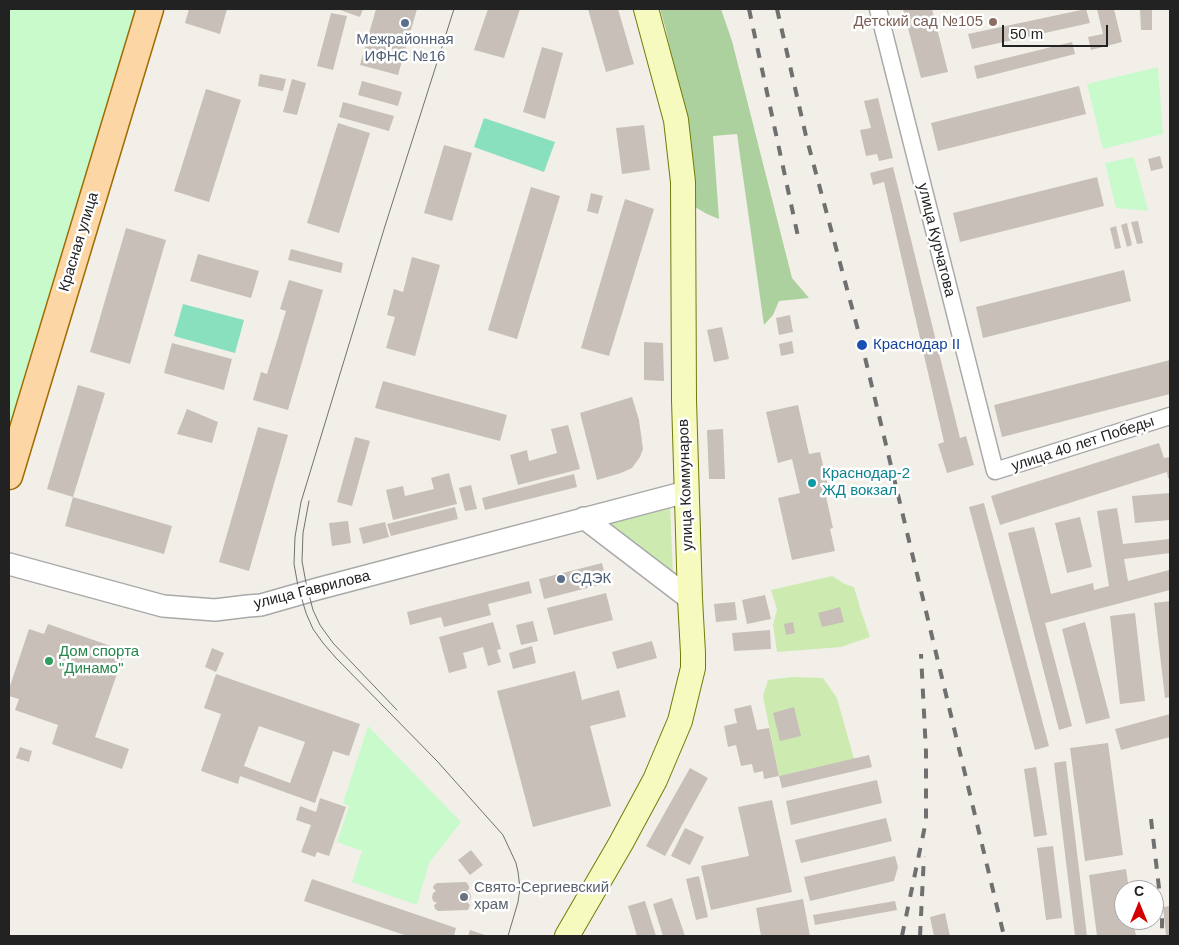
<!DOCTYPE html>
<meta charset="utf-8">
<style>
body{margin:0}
#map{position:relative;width:1179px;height:945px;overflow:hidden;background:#f2efe9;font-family:Helvetica,sans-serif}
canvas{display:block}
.frame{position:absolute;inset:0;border:10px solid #222;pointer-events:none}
.north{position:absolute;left:1114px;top:880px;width:50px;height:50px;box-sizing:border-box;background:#fff;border:1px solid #a7a7a7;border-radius:50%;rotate:0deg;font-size:14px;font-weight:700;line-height:20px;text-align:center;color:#222}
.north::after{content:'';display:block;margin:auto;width:18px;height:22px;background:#d40000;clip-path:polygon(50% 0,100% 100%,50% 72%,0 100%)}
.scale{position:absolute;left:1002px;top:25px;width:106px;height:22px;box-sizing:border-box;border:2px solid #222;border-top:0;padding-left:6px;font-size:15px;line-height:18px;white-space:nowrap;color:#222;-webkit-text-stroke:4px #fff;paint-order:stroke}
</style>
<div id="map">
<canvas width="1179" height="945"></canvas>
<div class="frame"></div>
<div class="north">С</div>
<div class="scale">50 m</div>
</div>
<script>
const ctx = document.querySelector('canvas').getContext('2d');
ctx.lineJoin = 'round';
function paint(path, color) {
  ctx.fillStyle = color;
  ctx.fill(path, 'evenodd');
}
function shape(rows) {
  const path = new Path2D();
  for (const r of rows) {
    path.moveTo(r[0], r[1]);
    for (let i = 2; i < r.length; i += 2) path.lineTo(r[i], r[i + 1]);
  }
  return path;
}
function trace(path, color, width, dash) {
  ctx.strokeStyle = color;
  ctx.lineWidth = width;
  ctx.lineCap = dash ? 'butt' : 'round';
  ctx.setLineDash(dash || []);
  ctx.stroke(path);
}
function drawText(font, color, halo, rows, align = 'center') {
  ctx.font = font + ' Helvetica,sans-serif';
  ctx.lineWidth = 5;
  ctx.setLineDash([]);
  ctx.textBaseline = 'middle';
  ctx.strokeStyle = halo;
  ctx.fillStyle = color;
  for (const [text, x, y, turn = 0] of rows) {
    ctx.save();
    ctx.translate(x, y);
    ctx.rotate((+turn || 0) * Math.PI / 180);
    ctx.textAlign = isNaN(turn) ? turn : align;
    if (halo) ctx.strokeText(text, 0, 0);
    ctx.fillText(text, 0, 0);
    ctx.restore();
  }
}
paint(shape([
 [670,504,673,574,601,520],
 [832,576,845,584,854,587,861,611,870,637,841,647,777,652,773,625,777,609,771,590],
 [792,677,823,678,837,698,854,759,779,776,763,696,768,680]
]), '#cdebb0');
paint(shape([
 [660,9,721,9,732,41,792,278,809,298,779,301,773,315,764,325,737,134,713,136,719,219,707,214,695,207,692,157,666,30]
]), '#add19e');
paint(shape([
 [9,9,138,9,9,438],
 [1158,67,1163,134,1103,149,1087,84],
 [1134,157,1148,211,1149,211,1116,208,1105,163],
 [368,726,461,822,429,863,417,905,352,882,362,851,337,842,349,806,343,803]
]), '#c8facc');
paint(shape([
 [484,118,555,142,544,172,474,147],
 [183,304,244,320,235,353,174,336]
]), '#88e0be');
paint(shape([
 [189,9,227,9,220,34,185,23],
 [341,9,363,9,360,17,340,10],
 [376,9,417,9,398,75,360,65],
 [488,9,520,9,504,58,474,50],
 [588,9,618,9,634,64,606,72],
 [903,9,932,9,948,72,921,78],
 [1086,9,1090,23,972,49,968,34],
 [1097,9,1114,9,1122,42,1091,50,1088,37,1103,34],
 [1140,9,1152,9,1152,30,1141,30],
 [331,13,347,16,333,70,317,66],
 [1072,42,1075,54,977,79,974,66],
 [542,47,563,53,545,119,523,112],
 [260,74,286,79,283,91,258,86],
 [292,79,306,83,297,115,283,112],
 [362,81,402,92,398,106,358,95],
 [1079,86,1086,114,938,151,931,123],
 [206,89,241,100,209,202,174,191],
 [878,98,893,158,879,161,877,154,866,156,860,130,871,128,864,101],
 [343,102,394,116,389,131,339,117],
 [338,123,370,133,339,233,307,223],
 [644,125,650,170,622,174,616,128],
 [444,145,472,153,452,221,424,213],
 [1160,156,1163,168,1151,171,1148,159],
 [893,167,960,438,966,436,974,465,947,473,938,444,944,442,884,182,873,185,870,173],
 [1097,177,1104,206,960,242,953,213],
 [531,187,560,196,517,339,488,330],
 [591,193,603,196,598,214,587,211],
 [625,199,654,209,609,356,581,348],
 [1138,221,1143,243,1137,244,1131,222],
 [1127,223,1132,245,1127,247,1121,225],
 [1116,226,1121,248,1115,249,1110,228],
 [126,228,166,240,130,364,90,352],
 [291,249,343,263,341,273,288,260],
 [198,254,259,271,251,298,190,281],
 [412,257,440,265,415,356,386,348,395,317,387,315,394,289,403,292],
 [1124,270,1131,301,983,338,976,307],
 [289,280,323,290,288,410,253,400,261,372,267,374,286,311,280,309],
 [790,315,793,332,779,335,776,318],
 [722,327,729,359,714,362,707,330],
 [792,341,794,353,781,356,779,344],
 [644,342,663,343,664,381,644,380],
 [172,343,232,359,224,390,164,373],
 [1170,360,1170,394,1002,437,994,405],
 [383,381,507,415,500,441,375,408],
 [78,385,105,393,73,497,47,489],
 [632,397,639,420,643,449,640,457,632,468,621,473,597,480,580,413],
 [798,405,809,454,820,452,829,491,825,492,833,528,830,529,835,551,792,560,778,498,800,493,792,459,778,463,766,412],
 [187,409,218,422,212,443,177,434],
 [568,425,580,469,518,485,510,455,527,450,529,461,557,453,551,429],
 [258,427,288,435,249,571,219,562],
 [723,429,725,479,709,479,707,430],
 [355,437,370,441,352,506,337,502],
 [1159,443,1164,458,1170,457,1170,478,1168,478,1167,472,1000,525,991,496],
 [449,473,457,504,393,520,386,490,403,486,405,496,434,489,431,478],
 [574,474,577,487,485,510,482,498],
 [471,485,477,509,465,511,459,488],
 [1170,493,1170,520,1135,523,1132,496],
 [73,497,172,526,164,554,65,526],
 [984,503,1049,746,1035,750,969,507],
 [455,507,458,519,391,536,387,524],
 [1117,508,1123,544,1170,539,1170,553,1124,559,1128,581,1169,570,1170,590,1045,623,1072,726,1059,730,1008,533,1034,527,1051,594,1093,583,1094,590,1109,586,1097,511],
 [1080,517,1092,567,1067,573,1055,523],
 [348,521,351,543,332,546,329,523],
 [385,522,389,537,363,544,359,528],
 [602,563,607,583,544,599,539,579],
 [529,581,532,593,488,604,491,615,444,627,441,617,410,625,407,612],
 [606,593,613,620,554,635,547,608],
 [765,595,771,619,747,624,742,600],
 [1170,601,1170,697,1165,698,1154,603],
 [735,602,737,620,716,622,714,604],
 [840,607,844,622,822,627,818,613],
 [1135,613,1145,701,1120,704,1110,616],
 [533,621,538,641,521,645,516,625],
 [493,622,501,649,497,650,501,662,488,666,483,647,463,653,467,668,449,673,439,637],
 [793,622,795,633,786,635,784,624],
 [1085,622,1110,718,1086,724,1062,629],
 [48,624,125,651,95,737,129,749,122,769,52,744,58,725,15,710,19,699,9,696,9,689,29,629,44,634],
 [770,630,771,649,734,651,732,633],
 [652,641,657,658,617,669,612,652],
 [532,646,536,663,513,669,509,653],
 [212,648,224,653,216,672,205,667],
 [575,671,582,700,619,690,626,717,590,726,611,806,533,827,497,691],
 [216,674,360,724,349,756,333,751,315,803,240,776,238,784,201,771,221,714,204,708],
 [259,726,305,742,290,783,244,766],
 [751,705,757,730,769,728,779,776,764,779,763,771,754,773,752,764,741,766,736,745,728,747,724,726,737,723,734,709],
 [794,707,801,736,780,741,773,713],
 [1170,714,1170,737,1121,750,1115,729],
 [1108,743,1123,855,1085,861,1070,748],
 [20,747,32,751,29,762,16,758],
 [869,755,872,767,782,788,779,776],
 [1066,761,1087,936,1075,936,1054,763],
 [1036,767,1047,835,1034,837,1024,769],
 [690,768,708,778,665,856,646,846],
 [877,780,882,803,791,825,786,801],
 [320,798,346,807,329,856,317,852,315,857,301,852,311,825,296,820,300,806,316,812],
 [772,800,792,892,711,910,701,866,749,856,738,807],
 [886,818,892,841,801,863,795,840],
 [685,828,704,837,690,865,671,856],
 [1053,846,1062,918,1046,920,1037,848],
 [471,850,483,865,470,875,458,860],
 [895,856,898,867,894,881,810,901,804,877],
 [1126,869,1129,890,1124,890,1124,920,1133,920,1136,936,1097,936,1089,875],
 [699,876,708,917,696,920,686,879],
 [312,879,456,928,454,936,407,936,304,901],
 [466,882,469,886,469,889,467,891,470,893,471,897,470,900,467,902,470,905,468,910,438,911,435,909,434,905,437,903,433,901,432,897,433,893,436,891,433,888,434,885,437,883],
 [672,898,685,936,663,936,653,904],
 [803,899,810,936,761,936,756,908],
 [645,901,656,936,637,936,628,906],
 [895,901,897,910,815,925,813,915],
 [1170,906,1170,936,1166,936,1163,907],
 [945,913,950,936,934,936,930,917],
 [470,930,488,936,468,936]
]), '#c7bfb8');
const minor = shape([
 [878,9,995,471,1170,416]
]);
const tertiary = shape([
 [584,518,690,599],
 [9,564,163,606,215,610,248,606,261,605,317,589,686,492]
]);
const secondary = shape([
 [567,936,621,843,655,780,680,721,693,668,693,653,690,599,684,400,683,182,676,120,646,9]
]);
const primary = shape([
 [9,476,150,9]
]);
trace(minor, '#a9a9a9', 19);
trace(tertiary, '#a9a9a9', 24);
trace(secondary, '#707d05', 26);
trace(primary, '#a06b00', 29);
trace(minor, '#fff', 16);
trace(tertiary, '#fff', 21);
trace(secondary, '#f7fabf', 24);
trace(primary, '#fcd6a4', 26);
trace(shape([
 [454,9,385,226,301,502,295,537,294,564,298,586,306,613,313,629,323,643,336,658,437,761,503,835,516,863,518,872,520,888,518,902,508,936],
 [309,501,303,533,302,561,306,583,313,610,320,625,333,643,397,710]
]), '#707070', 1);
trace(shape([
 [749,9,799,241],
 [777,9,806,136,862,345,1004,936],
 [1151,819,1162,914,1162,936],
 [902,936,926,821,926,752,921,654],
 [920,936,924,856]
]), '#707070', 4, [10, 10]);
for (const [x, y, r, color] of [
 [993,22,5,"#8d6e63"],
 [405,23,5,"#5c6f8a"],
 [862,345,6,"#1a4fb4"],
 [812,483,5,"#0f9aa8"],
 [561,579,5,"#5c6f8a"],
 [49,661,5,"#2e9e5b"],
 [464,897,5,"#6b7280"]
]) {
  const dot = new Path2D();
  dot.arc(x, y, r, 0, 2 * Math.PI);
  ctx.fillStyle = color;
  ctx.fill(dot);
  trace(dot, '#fff', 2);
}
drawText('15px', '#785e54', '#fff', [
 ["Детский сад №105",983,22]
], 'right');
drawText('15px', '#4e5e75', '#fff', [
 ["Межрайонная",405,40],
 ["ИФНС №16",405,57],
 ["СДЭК",571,579,"left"]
]);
drawText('15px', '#222', '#fff', [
 ["улица Курчатова",936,240,76],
 ["Красная улица",79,242,-73],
 ["улица 40 лет Победы",1083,444,-18],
 ["улица Коммунаров",686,485,-92],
 ["улица Гаврилова",312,590,-14]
]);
drawText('15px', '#164399', '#fff', [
 ["Краснодар II",873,345]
], 'left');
drawText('15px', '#0d838f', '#fff', [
 ["Краснодар-2",822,474],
 ["ЖД вокзал",822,491]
], 'left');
drawText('15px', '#27864d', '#fff', [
 ["Дом спорта",59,652],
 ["\"Динамо\"",59,669]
], 'left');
drawText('15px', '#5b616d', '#fff', [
 ["Свято-Сергиевский",474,888],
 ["храм",474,905]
], 'left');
</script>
